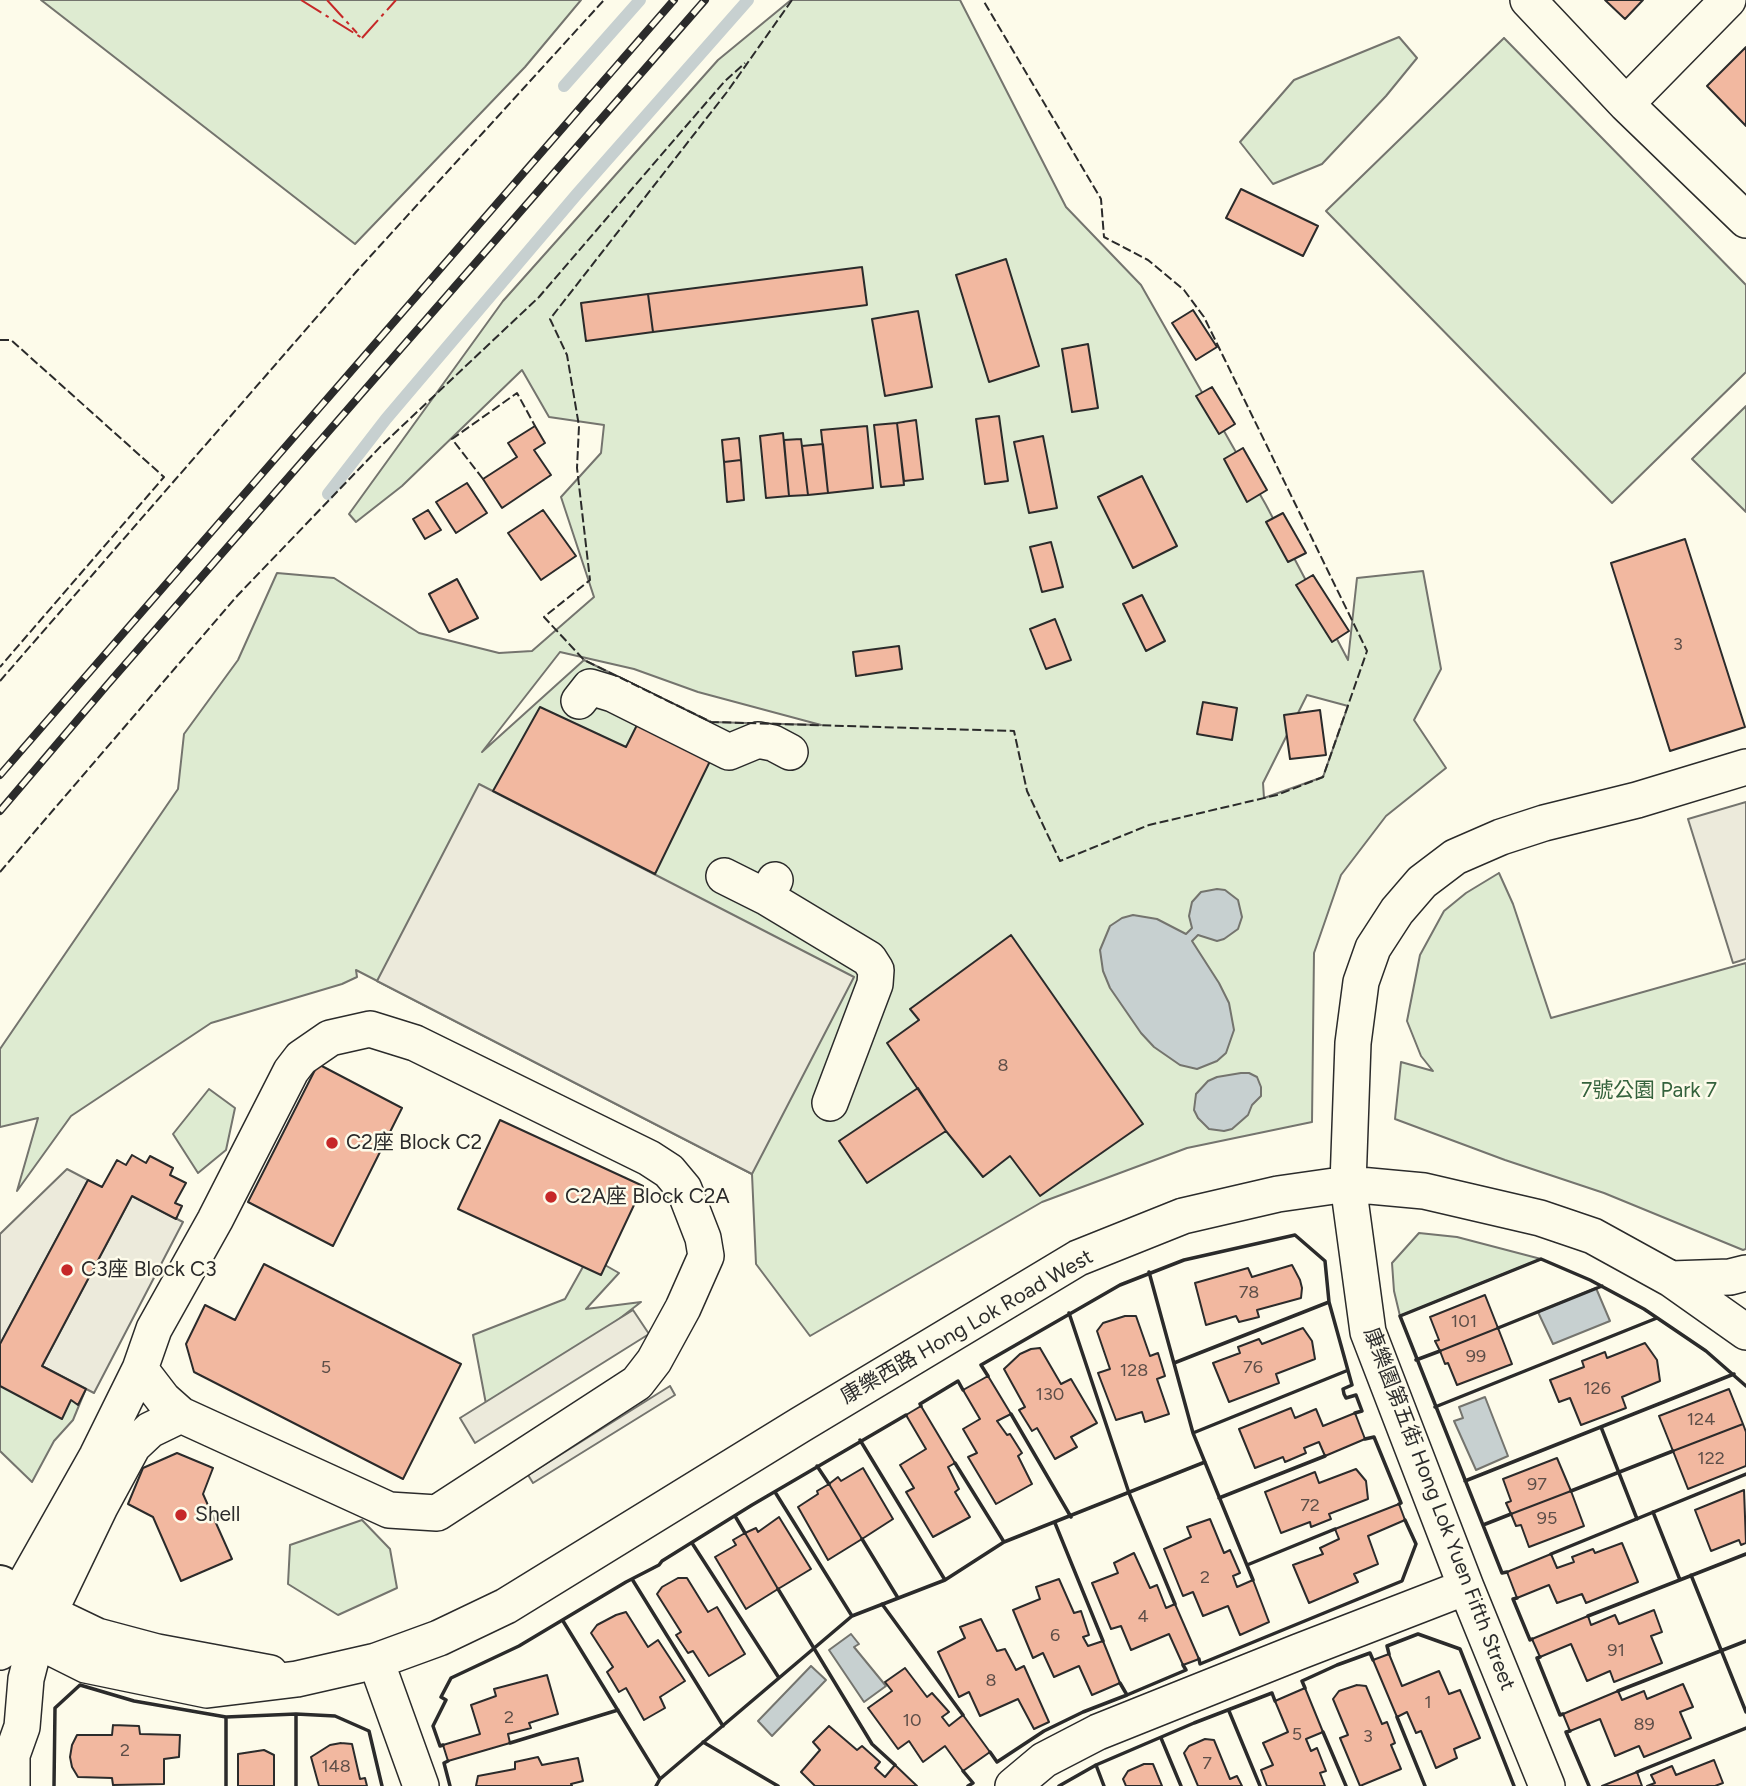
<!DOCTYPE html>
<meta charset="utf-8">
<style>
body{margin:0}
canvas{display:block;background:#fdfbea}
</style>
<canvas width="1746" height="1786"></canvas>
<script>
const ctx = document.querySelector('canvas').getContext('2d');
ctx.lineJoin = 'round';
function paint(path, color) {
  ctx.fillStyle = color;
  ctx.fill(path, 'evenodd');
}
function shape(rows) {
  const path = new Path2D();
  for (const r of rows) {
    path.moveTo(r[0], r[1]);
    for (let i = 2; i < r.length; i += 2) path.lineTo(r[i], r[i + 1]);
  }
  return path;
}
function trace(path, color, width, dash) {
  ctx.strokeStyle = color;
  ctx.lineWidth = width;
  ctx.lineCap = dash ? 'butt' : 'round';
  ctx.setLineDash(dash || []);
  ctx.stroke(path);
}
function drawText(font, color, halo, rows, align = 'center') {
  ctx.font = font + ' Figtree,"Noto Sans TC",sans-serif';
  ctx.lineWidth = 5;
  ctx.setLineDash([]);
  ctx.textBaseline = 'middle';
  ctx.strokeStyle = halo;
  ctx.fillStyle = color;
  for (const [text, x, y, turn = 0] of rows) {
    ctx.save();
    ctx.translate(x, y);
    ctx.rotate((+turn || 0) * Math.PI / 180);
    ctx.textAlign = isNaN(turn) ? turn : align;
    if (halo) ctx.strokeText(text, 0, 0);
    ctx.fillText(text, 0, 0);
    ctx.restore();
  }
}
const green = shape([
 [41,0,581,0,525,67,355,244,41,0],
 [791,0,960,0,1066,207,1141,285,1266,505,1348,660,1357,578,1423,571,1441,669,1414,720,1446,768,1386,816,1341,875,1314,953,1312,1122,1187,1148,1042,1202,810,1336,756,1264,752,1174,356,970,357,977,342,984,211,1023,71,1116,17,1191,38,1118,0,1127,0,1049,178,789,184,734,238,660,277,573,334,578,419,633,499,653,532,651,594,597,561,497,601,453,604,425,549,417,522,370,402,486,356,522,349,514,503,301,718,60,791,0],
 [560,652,634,669,698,692,821,725,711,722,584,660,482,752,560,652],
 [1307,695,1348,706,1323,777,1264,798,1263,783,1307,695],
 [1399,37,1417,58,1386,96,1322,164,1273,184,1240,142,1294,80,1399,37],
 [1504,38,1746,285,1746,372,1612,503,1326,211,1504,38],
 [1746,406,1746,512,1692,459,1746,406],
 [1499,873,1513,904,1551,1018,1746,963,1746,1249,1743,1250,1604,1193,1505,1160,1395,1119,1401,1062,1433,1071,1421,1056,1407,1021,1420,955,1444,911,1466,893,1499,873],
 [209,1089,235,1108,226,1150,198,1173,173,1134,209,1089],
 [1419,1233,1457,1237,1541,1259,1400,1316,1394,1291,1392,1263,1419,1233],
 [589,1256,619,1273,586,1309,641,1302,592,1340,486,1404,473,1335,565,1299,589,1256],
 [86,1356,94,1369,73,1420,54,1441,32,1482,0,1451,0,1374,46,1391,86,1356],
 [362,1520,390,1549,397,1588,338,1615,288,1584,290,1545,362,1520]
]);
paint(green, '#deebd1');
trace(green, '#74746e', 2);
const parking = shape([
 [479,784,854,977,752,1174,377,981,479,784],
 [1746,802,1746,959,1733,963,1688,819,1746,802],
 [67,1169,88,1180,0,1344,0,1234,67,1169],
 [132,1196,183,1222,94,1393,42,1366,132,1196],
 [633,1310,649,1334,475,1443,460,1418,633,1310],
 [670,1386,675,1395,533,1483,528,1475,670,1386]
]);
paint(parking, '#eceadb');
trace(parking, '#74746e', 2);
const water = shape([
 [1217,889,1225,890,1238,900,1242,917,1238,929,1224,939,1217,941,1198,935,1192,941,1219,983,1229,1003,1234,1030,1226,1053,1217,1061,1197,1069,1180,1065,1154,1047,1141,1033,1110,988,1103,971,1100,950,1110,926,1122,918,1133,915,1157,919,1186,934,1192,928,1189,916,1192,902,1201,892,1217,889],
 [1241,1073,1249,1073,1257,1077,1261,1087,1261,1096,1252,1105,1248,1115,1232,1129,1224,1131,1209,1129,1198,1118,1194,1110,1196,1094,1208,1081,1217,1077,1241,1073],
 [1596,1288,1610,1321,1553,1344,1538,1312,1596,1288],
 [1485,1397,1508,1456,1476,1470,1454,1421,1463,1418,1459,1407,1485,1397],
 [851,1634,859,1644,854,1647,886,1686,864,1702,829,1650,851,1634],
 [811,1666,826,1680,772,1736,758,1721,811,1666]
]);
paint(water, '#c7d0d0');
trace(water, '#74746e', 2);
trace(shape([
 [564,86,640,0],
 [328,494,386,419,577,194,748,0]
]), '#c7d0d0', 12);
const building = shape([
 [1605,0,1643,0,1625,19,1605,0],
 [1746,47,1746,126,1707,86,1746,47],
 [1241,189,1318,226,1303,256,1226,218,1241,189],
 [1006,259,1039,366,989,382,956,275,1006,259],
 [862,267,867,305,653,332,648,294,862,267],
 [648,294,653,332,586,341,581,303,648,294],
 [1193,310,1217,347,1196,360,1172,323,1193,310],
 [918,311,932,387,885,396,872,319,918,311],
 [1088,344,1098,408,1072,412,1062,349,1088,344],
 [1212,387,1235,424,1219,434,1196,396,1212,387],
 [999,416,1008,481,985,484,976,419,999,416],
 [916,420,923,479,904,481,897,423,916,420],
 [897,423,904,485,881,487,874,425,897,423],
 [535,426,545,443,534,450,551,475,502,508,483,479,517,457,508,443,535,426],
 [867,426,873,488,828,493,821,430,867,426],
 [783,433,789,496,766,498,760,436,783,433],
 [1043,436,1057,508,1029,513,1014,442,1043,436],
 [739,438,741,460,724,462,722,440,739,438],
 [801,439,808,495,789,496,784,440,801,439],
 [823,444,828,493,808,495,802,446,823,444],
 [1243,448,1267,490,1247,502,1224,459,1243,448],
 [741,460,744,500,727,502,724,462,741,460],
 [1142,476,1177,546,1133,568,1098,497,1142,476],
 [467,483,487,513,456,533,436,502,467,483],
 [428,510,441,530,425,539,413,519,428,510],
 [543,510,576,556,541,580,508,533,543,510],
 [1283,513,1306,553,1288,562,1266,522,1283,513],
 [1685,539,1745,727,1670,751,1611,563,1685,539],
 [1051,542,1063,587,1042,592,1030,547,1051,542],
 [1313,575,1349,631,1332,642,1296,585,1313,575],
 [457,579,478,618,449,632,429,594,457,579],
 [1142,595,1165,641,1146,651,1123,604,1142,595],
 [1055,619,1071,660,1046,669,1030,629,1055,619],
 [899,646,902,669,856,676,853,652,899,646],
 [1203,702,1237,708,1232,740,1197,734,1203,702],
 [540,707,626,747,640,719,713,755,655,874,493,791,540,707],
 [1320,710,1326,755,1290,759,1284,715,1320,710],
 [1011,935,1143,1124,1040,1196,1010,1156,983,1177,946,1131,887,1043,919,1020,910,1009,1011,935],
 [318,1064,402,1108,333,1246,248,1202,318,1064],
 [918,1088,946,1131,867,1183,839,1141,918,1088],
 [500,1120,643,1186,601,1275,458,1209,500,1120],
 [132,1155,146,1163,150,1156,173,1168,170,1175,186,1183,175,1203,182,1206,176,1219,132,1196,42,1366,86,1389,78,1405,71,1400,62,1419,0,1386,0,1344,88,1180,102,1187,117,1160,126,1165,132,1155],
 [264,1264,461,1364,403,1479,194,1372,186,1344,205,1305,235,1320,264,1264],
 [1292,1265,1300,1280,1302,1288,1301,1298,1257,1310,1259,1317,1239,1322,1236,1316,1206,1325,1195,1283,1248,1268,1252,1277,1292,1265],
 [1485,1295,1498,1328,1440,1351,1435,1341,1439,1340,1430,1317,1485,1295],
 [1125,1316,1136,1316,1150,1356,1158,1353,1165,1376,1157,1379,1169,1414,1145,1422,1142,1412,1116,1420,1098,1373,1110,1369,1097,1331,1103,1323,1125,1316],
 [1303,1328,1312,1341,1315,1359,1276,1374,1279,1383,1229,1402,1213,1363,1240,1353,1238,1347,1259,1339,1262,1344,1303,1328],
 [1498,1328,1512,1364,1457,1385,1448,1363,1445,1364,1440,1351,1498,1328],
 [1645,1343,1657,1360,1660,1381,1622,1397,1626,1408,1581,1425,1570,1398,1559,1402,1550,1380,1584,1367,1582,1361,1605,1352,1607,1358,1645,1343],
 [1040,1348,1061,1384,1071,1379,1097,1423,1071,1437,1077,1447,1055,1459,1037,1428,1032,1431,1019,1410,1025,1407,1004,1369,1020,1354,1031,1349,1040,1348],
 [988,1376,1011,1414,997,1421,1007,1435,1010,1434,1022,1453,1018,1456,1032,1484,996,1504,968,1457,977,1453,963,1429,980,1419,963,1390,988,1376],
 [1729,1389,1743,1424,1673,1451,1659,1416,1729,1389],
 [921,1406,955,1463,948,1467,959,1489,955,1492,970,1517,933,1537,906,1492,914,1488,900,1465,926,1449,906,1415,921,1406],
 [1291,1408,1295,1418,1316,1409,1323,1426,1355,1413,1365,1439,1325,1456,1319,1442,1304,1448,1306,1453,1285,1462,1283,1457,1255,1468,1239,1429,1291,1408],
 [1743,1424,1746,1432,1746,1466,1688,1489,1673,1451,1743,1424],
 [177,1453,213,1468,203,1494,232,1559,181,1581,153,1517,128,1504,143,1468,177,1453],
 [1557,1458,1571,1491,1511,1514,1506,1503,1511,1501,1503,1479,1557,1458],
 [863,1468,893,1519,862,1539,829,1484,838,1477,841,1481,863,1468],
 [1356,1469,1366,1481,1368,1499,1329,1514,1331,1519,1311,1527,1310,1522,1281,1533,1265,1492,1315,1472,1319,1483,1356,1469],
 [829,1484,862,1539,828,1560,798,1507,818,1494,817,1491,829,1484],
 [1744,1490,1746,1543,1741,1545,1739,1540,1711,1551,1695,1510,1744,1490],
 [1571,1491,1584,1526,1529,1547,1521,1525,1516,1526,1511,1514,1571,1491],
 [1399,1504,1405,1520,1368,1536,1378,1564,1354,1574,1358,1582,1309,1603,1293,1565,1323,1554,1320,1548,1339,1539,1335,1529,1399,1504],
 [779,1517,811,1569,778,1589,745,1533,756,1528,758,1532,779,1517],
 [1210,1519,1224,1553,1230,1550,1240,1573,1233,1576,1237,1587,1253,1580,1269,1622,1240,1635,1228,1606,1203,1616,1193,1592,1183,1596,1164,1549,1191,1537,1187,1527,1210,1519],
 [745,1533,778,1589,746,1609,715,1557,736,1545,733,1540,745,1533],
 [1622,1543,1638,1582,1586,1603,1582,1594,1557,1603,1549,1585,1517,1598,1507,1572,1551,1554,1557,1568,1574,1562,1572,1557,1593,1549,1595,1553,1622,1543],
 [1134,1553,1150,1588,1157,1585,1166,1608,1175,1604,1199,1659,1183,1665,1169,1634,1131,1650,1121,1626,1111,1629,1092,1583,1118,1573,1114,1563,1134,1553],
 [678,1578,687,1578,708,1612,717,1607,745,1654,709,1676,693,1651,688,1653,676,1635,681,1632,657,1594,662,1587,678,1578],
 [1059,1579,1074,1613,1081,1611,1089,1635,1083,1637,1088,1646,1103,1641,1120,1683,1092,1695,1079,1666,1054,1677,1043,1653,1033,1658,1013,1610,1040,1599,1036,1587,1059,1579],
 [1654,1610,1662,1632,1651,1636,1662,1663,1614,1682,1610,1671,1587,1681,1571,1644,1540,1657,1532,1639,1588,1616,1591,1625,1615,1615,1619,1624,1654,1610],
 [626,1612,648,1647,658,1640,685,1681,660,1697,665,1708,644,1720,626,1688,619,1692,607,1672,613,1667,591,1633,597,1625,616,1615,626,1612],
 [981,1619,997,1651,1005,1649,1016,1670,1024,1666,1049,1722,1034,1729,1018,1699,980,1716,969,1692,959,1697,938,1652,965,1638,960,1627,981,1619],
 [1389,1654,1402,1686,1439,1671,1449,1694,1460,1690,1480,1738,1454,1749,1457,1758,1436,1768,1421,1731,1416,1733,1407,1712,1397,1717,1373,1660,1389,1654],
 [905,1668,927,1697,932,1693,949,1712,942,1717,949,1726,963,1715,990,1752,963,1771,945,1746,923,1762,909,1741,898,1749,868,1708,892,1691,885,1682,905,1668],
 [547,1675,558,1714,529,1723,531,1728,508,1734,510,1743,448,1761,443,1745,480,1734,471,1705,496,1696,494,1689,547,1675],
 [1683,1684,1693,1707,1680,1712,1691,1738,1644,1757,1639,1746,1615,1756,1600,1719,1570,1731,1563,1714,1618,1691,1622,1700,1644,1691,1647,1699,1683,1684],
 [1357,1685,1366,1686,1382,1724,1387,1722,1395,1743,1391,1745,1401,1769,1360,1786,1340,1738,1348,1735,1333,1699,1339,1691,1357,1685],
 [1305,1688,1323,1732,1306,1739,1311,1751,1317,1748,1326,1771,1320,1773,1325,1786,1267,1786,1261,1770,1273,1765,1263,1743,1288,1732,1275,1701,1305,1688],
 [113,1725,139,1726,140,1734,180,1735,179,1757,164,1759,164,1784,113,1785,112,1778,78,1777,72,1767,70,1757,72,1745,77,1735,112,1735,113,1725],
 [829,1726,857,1750,862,1746,880,1762,875,1768,885,1777,895,1765,917,1786,815,1786,801,1772,820,1750,813,1742,829,1726],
 [1205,1739,1214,1740,1230,1779,1237,1776,1242,1786,1198,1786,1184,1753,1189,1746,1205,1739],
 [341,1743,352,1744,360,1779,365,1778,367,1786,319,1786,311,1757,330,1745,341,1743],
 [264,1750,274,1755,274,1786,238,1786,238,1754,264,1750],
 [538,1757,542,1765,578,1758,583,1781,571,1784,572,1786,476,1786,478,1776,515,1769,515,1762,538,1757],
 [1714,1760,1723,1783,1715,1786,1647,1786,1655,1783,1651,1775,1672,1766,1676,1775,1714,1760],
 [1144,1764,1153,1764,1162,1786,1126,1786,1123,1779,1128,1771,1144,1764],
 [1637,1772,1642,1786,1602,1786,1637,1772]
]);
paint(building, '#f2b8a0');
trace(building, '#2b2b2b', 2);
const street = shape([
 [1528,0,1626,104,1746,220],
 [1626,104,1728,0],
 [579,701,590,687,613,694,729,752,758,740,773,743,790,752],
 [724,876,766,897],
 [775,880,766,897,869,959,876,970,875,984,830,1103],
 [1671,1279,1730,1277,1746,1273],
 [181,1415,150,1430,133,1446,100,1507,49,1613,97,1636,157,1652,270,1673],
 [18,1596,97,1456,140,1369,154,1329,215,1220,291,1071,301,1058,330,1038,370,1029,415,1043,649,1158,669,1171,684,1189,703,1238,706,1256,683,1308,654,1361,637,1383,437,1513,389,1510,181,1415,163,1399,140,1369],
 [0,1652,5,1619],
 [376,1661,421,1786],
 [12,1786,12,1755,22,1727,26,1679,36,1640,86,1665,207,1690,297,1679,376,1661,439,1638,506,1606,800,1425,1078,1258,1183,1216,1278,1194,1348,1184,1424,1191,1540,1218,1593,1236,1671,1279,1746,1332],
 [1013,1786,1044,1760,1098,1732,1298,1652,1466,1587],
 [1547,1786,1466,1587,1368,1332,1348,1184,1353,1043,1361,982,1373,948,1397,911,1422,882,1455,857,1501,837,1544,823,1637,800,1746,767]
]);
const secondary = shape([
 [0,1585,49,1613,36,1640,0,1616]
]);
trace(street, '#2b2b2b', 38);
trace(secondary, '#2b2b2b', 42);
trace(street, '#fdfbea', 35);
trace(secondary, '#fdfbea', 38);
const rail = shape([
 [0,775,674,0],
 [0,811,108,684,705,0]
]);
trace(rail, '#2b2b2b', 8);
trace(rail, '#fdfbea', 5, [16]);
trace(shape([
 [792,0,727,92,550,319,567,355,579,426,577,468,590,580,544,617,584,660,711,722,1014,731,1027,791,1060,861,1149,825,1277,795,1323,777,1367,651,1204,317,1184,290,1148,260,1104,237,1101,199,983,0],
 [0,340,11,340,164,477,0,667],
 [483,479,452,439,517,393,535,426],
 [0,681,356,272,604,0],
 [0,872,237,596,382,445,539,297,724,82,745,63]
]), '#2b2b2b', 2, [9, 3.5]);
trace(shape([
 [1149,1272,1193,1433,1253,1580],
 [1069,1313,1129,1493,1175,1604],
 [1498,1328,1602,1286],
 [1416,1360,1440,1351],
 [1174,1363,1329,1302],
 [988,1376,981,1365,1120,1285,1184,1260,1295,1235,1325,1261,1329,1302,1352,1385,1343,1389,1344,1394,1346,1398,1356,1395,1362,1411,1355,1413],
 [921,1406,920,1404,958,1381,963,1390],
 [1435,1407,1657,1318],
 [1011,1414,1071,1517],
 [1601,1427,1637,1519],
 [1193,1433,1346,1371],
 [1365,1439,1374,1437,1401,1503,1399,1504],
 [860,1440,945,1580],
 [955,1463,1004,1542],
 [817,1466,829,1484],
 [1465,1481,1734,1374],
 [1571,1491,1673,1451],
 [775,1492,852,1616],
 [1219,1498,1325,1456],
 [1653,1512,1680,1580],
 [735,1516,745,1533],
 [1055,1523,1103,1641],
 [1483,1525,1511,1514],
 [862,1539,898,1598],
 [692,1543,779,1678],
 [1551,1554,1746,1474],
 [1247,1565,1335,1529],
 [1507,1572,1502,1573,1400,1316,1541,1259,1590,1280,1644,1309,1706,1351,1746,1386],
 [1691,1575,1746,1712],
 [632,1579,723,1726],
 [778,1589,872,1744,895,1765],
 [1517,1598,1513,1599,1530,1640,1532,1639],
 [882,1604,963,1715],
 [1588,1616,1746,1554],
 [563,1621,660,1779],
 [1389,1654,1387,1646,1418,1634,1460,1649,1514,1786],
 [1540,1657,1537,1658,1560,1715,1563,1714],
 [1199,1659,1200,1664,1402,1581,1416,1544,1405,1520],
 [1305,1688,1302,1681,1337,1665,1370,1653,1373,1660],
 [1618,1691,1746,1641],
 [1127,1695,1186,1670,1183,1665],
 [1229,1711,1260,1786],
 [296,1714,335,1716,369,1731,382,1786],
 [226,1717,296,1714,296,1786],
 [1397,1717,1425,1786],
 [1570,1731,1566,1732,1589,1786],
 [1323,1732,1346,1786],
 [1161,1738,1181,1786],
 [703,1742,778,1786],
 [510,1743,618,1710],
 [443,1745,440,1746,433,1726,446,1700,441,1697,451,1678,519,1646,626,1582,659,1565,662,1561,752,1505,906,1415],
 [990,1752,997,1762,1044,1731,1083,1712,1127,1695,1120,1683],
 [448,1761,444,1763,450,1786],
 [1096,1765,1104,1786],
 [963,1771,973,1783,968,1786],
 [1637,1772,1746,1728],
 [54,1786,55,1708,80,1685,134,1701,226,1717,226,1786],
 [656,1786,660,1779,852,1616,945,1580,1004,1542,1205,1462],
 [1059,1786,1096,1765,1194,1723,1272,1693,1275,1701]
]), '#2b2b2b', 3.5);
trace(shape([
 [301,0,362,38],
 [327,0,357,33],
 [362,38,396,0]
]), '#c62828', 2, [24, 5, 3.5, 5]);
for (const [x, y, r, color] of [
 [332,1143,7,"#c62828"],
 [551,1197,7,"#c62828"],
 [67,1270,7,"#c62828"],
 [181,1515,7,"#c62828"]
]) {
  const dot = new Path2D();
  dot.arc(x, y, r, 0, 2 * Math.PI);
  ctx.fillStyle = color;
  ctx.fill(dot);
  trace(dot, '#fdfbea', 2.5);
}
drawText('18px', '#5d4e48', null, [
 ["3",1678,645],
 ["8",1003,1066],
 ["78",1249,1293],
 ["101",1464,1322],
 ["99",1476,1357],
 ["5",326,1368],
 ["76",1253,1368],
 ["128",1134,1371],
 ["126",1597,1389],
 ["130",1050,1395],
 ["124",1701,1420],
 ["122",1711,1459],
 ["97",1537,1485],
 ["72",1310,1506],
 ["95",1547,1519],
 ["2",1205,1578],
 ["4",1143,1617],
 ["6",1055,1636],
 ["91",1616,1651],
 ["8",991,1681],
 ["1",1428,1703],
 ["2",509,1718],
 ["10",912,1721],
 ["89",1644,1725],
 ["5",1297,1735],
 ["3",1368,1737],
 ["2",125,1751],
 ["7",1207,1764],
 ["148",336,1767]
]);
drawText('21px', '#34623c', '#fdfbea', [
 ["7號公園 Park 7",1649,1091]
]);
drawText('21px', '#2b2b2b', '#fdfbea', [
 ["C2座 Block C2",346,1143],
 ["C2A座 Block C2A",565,1197],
 ["C3座 Block C3",81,1270],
 ["Shell",195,1515]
], 'left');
drawText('21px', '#2b2b2b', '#fdfbea', [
 ["康樂西路 Hong Lok Road West",967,1327,-30],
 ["康樂園第五街 Hong Lok Yuen Fifth Street",1439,1509,69]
]);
</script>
